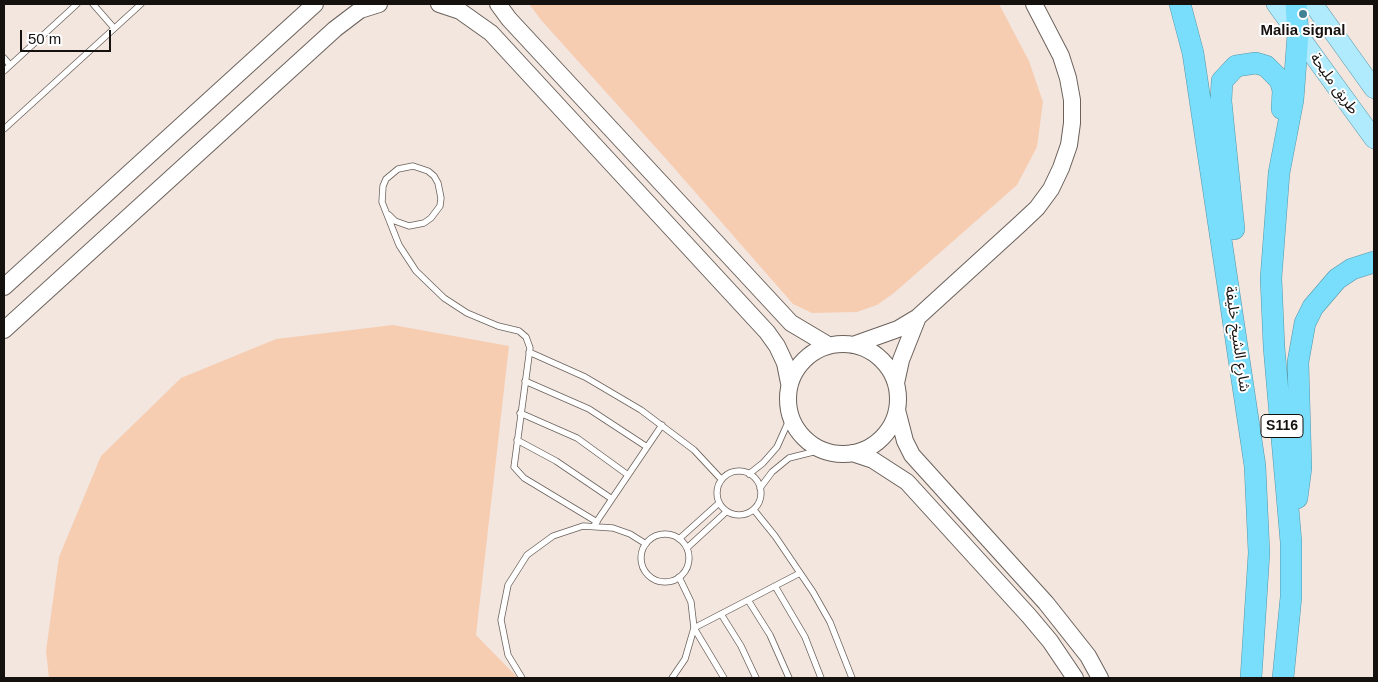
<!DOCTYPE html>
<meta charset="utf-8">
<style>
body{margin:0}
#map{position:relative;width:1378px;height:682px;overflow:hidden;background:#f2e6df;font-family:Helvetica,sans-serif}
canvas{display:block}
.frame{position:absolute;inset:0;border:5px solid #15110f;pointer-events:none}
.scale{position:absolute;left:20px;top:30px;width:91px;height:22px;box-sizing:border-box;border:2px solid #15110f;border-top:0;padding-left:6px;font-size:15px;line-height:18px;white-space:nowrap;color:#15110f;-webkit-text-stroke:4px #fff;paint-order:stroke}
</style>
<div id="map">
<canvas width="1378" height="682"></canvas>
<div class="frame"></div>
<div class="scale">50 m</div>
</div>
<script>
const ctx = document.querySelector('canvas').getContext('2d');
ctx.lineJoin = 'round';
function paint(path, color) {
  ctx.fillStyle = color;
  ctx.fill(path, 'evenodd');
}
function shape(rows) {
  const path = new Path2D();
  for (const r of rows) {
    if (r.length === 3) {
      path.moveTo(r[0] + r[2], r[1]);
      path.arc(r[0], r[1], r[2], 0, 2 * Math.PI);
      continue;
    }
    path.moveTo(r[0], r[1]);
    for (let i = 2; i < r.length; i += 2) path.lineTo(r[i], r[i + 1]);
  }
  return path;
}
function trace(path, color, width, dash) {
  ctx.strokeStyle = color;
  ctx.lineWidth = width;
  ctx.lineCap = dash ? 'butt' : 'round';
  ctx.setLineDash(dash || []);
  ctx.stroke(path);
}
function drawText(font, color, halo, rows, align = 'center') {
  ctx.font = font + ' Helvetica,"Noto Sans Arabic",sans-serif';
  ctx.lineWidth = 4;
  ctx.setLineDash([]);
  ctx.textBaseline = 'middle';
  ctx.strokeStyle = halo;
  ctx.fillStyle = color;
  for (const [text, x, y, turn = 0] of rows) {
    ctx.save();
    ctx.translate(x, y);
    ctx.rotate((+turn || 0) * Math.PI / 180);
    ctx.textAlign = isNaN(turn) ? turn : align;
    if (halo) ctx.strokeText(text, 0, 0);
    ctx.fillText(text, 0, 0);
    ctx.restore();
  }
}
paint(shape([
 [529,4,999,4,1029,61,1043,102,1037,147,1017,185,894,293,877,305,857,312,812,313,793,304,667,160,541,20],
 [393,325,509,346,476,635,518,678,49,678,46,651,59,557,101,456,181,378,276,339]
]), '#f7cdb2');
const lane = shape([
 [93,4,114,28],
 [4,58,10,65],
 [4,71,77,4],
 [4,129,141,4],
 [389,215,395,221,409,226,424,223,431,218,440,206,441,198,438,183,434,176,428,171,413,166,398,169,386,179,383,186,382,202,399,245,416,271,444,298,467,313,498,326,519,331,526,337,530,348,514,467,524,478,597,522],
 [529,352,585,377,641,410,694,450,721,479],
 [525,381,589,409,647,447],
 [520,413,577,438,628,475],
 [517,440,556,461,612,499],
 [739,493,22],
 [749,474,763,463,777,447,790,418],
 [760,488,772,472,789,458,821,450],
 [754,510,775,536,813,592,830,622,852,678],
 [595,524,662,425],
 [665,558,24],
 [679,539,719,503],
 [687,548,726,512],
 [775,586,805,637,821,678],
 [748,600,770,635,789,678],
 [721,614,741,646,756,678],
 [522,678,508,655,501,620,508,585,527,555,553,536,583,526,613,528,630,534,646,544],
 [672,678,685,659,694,628,691,602,679,577],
 [724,678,694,628,800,573]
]);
const secondary = shape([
 [439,4,460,11,491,33,767,332,777,346,785,363,789,383],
 [498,4,509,19,791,323,828,345],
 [4,287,315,4],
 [4,330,335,29,360,10,379,4],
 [843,399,55],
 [853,345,898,329,918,317,1020,224,1037,208,1051,189,1061,168,1069,145,1072,123,1072,100,1068,78,1061,56,1034,4],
 [896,383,901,360,918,317],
 [897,410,905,441,912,455,1046,603,1088,656,1100,678],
 [852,453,873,460,907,482,1029,616,1050,641,1075,678]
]);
const primary = shape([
 [1276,4,1374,139],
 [1313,4,1374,89]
]);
const highway = shape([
 [1180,4,1193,53,1255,466,1259,553,1251,678],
 [1234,229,1221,101,1222,81,1236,66,1256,63,1266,66,1280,80,1283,90,1282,109],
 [1297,498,1301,468,1298,362,1305,323,1313,307,1337,279,1352,269,1374,262],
 [1283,678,1291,597,1291,542,1274,347,1271,278,1279,173,1293,100,1298,34,1296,4]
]);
trace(lane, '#6b615b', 7);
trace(secondary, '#6b615b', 18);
trace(primary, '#5696a8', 20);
trace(highway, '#5696a8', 22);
trace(lane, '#fff', 5.5);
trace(secondary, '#fff', 16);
trace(primary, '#afebfd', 19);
trace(highway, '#79defb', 21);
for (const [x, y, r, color] of [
 [1303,14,5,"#418295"]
]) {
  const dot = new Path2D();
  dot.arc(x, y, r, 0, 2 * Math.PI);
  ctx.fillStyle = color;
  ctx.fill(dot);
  trace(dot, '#fff', 2);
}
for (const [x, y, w] of [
 [1282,426,42]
]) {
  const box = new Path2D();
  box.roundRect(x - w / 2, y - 11.5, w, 23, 4);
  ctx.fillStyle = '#fff';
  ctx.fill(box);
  trace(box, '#15110f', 1);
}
drawText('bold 14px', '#15110f', null, [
 ["S116",1282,426]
]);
drawText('bold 15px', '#15110f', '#fff', [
 ["Malia signal",1303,31]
]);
drawText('15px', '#15110f', '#fff', [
 ["طريق مليحة",1334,84,54],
 ["شارع الشيخ خليفة",1237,339,82]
]);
</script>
